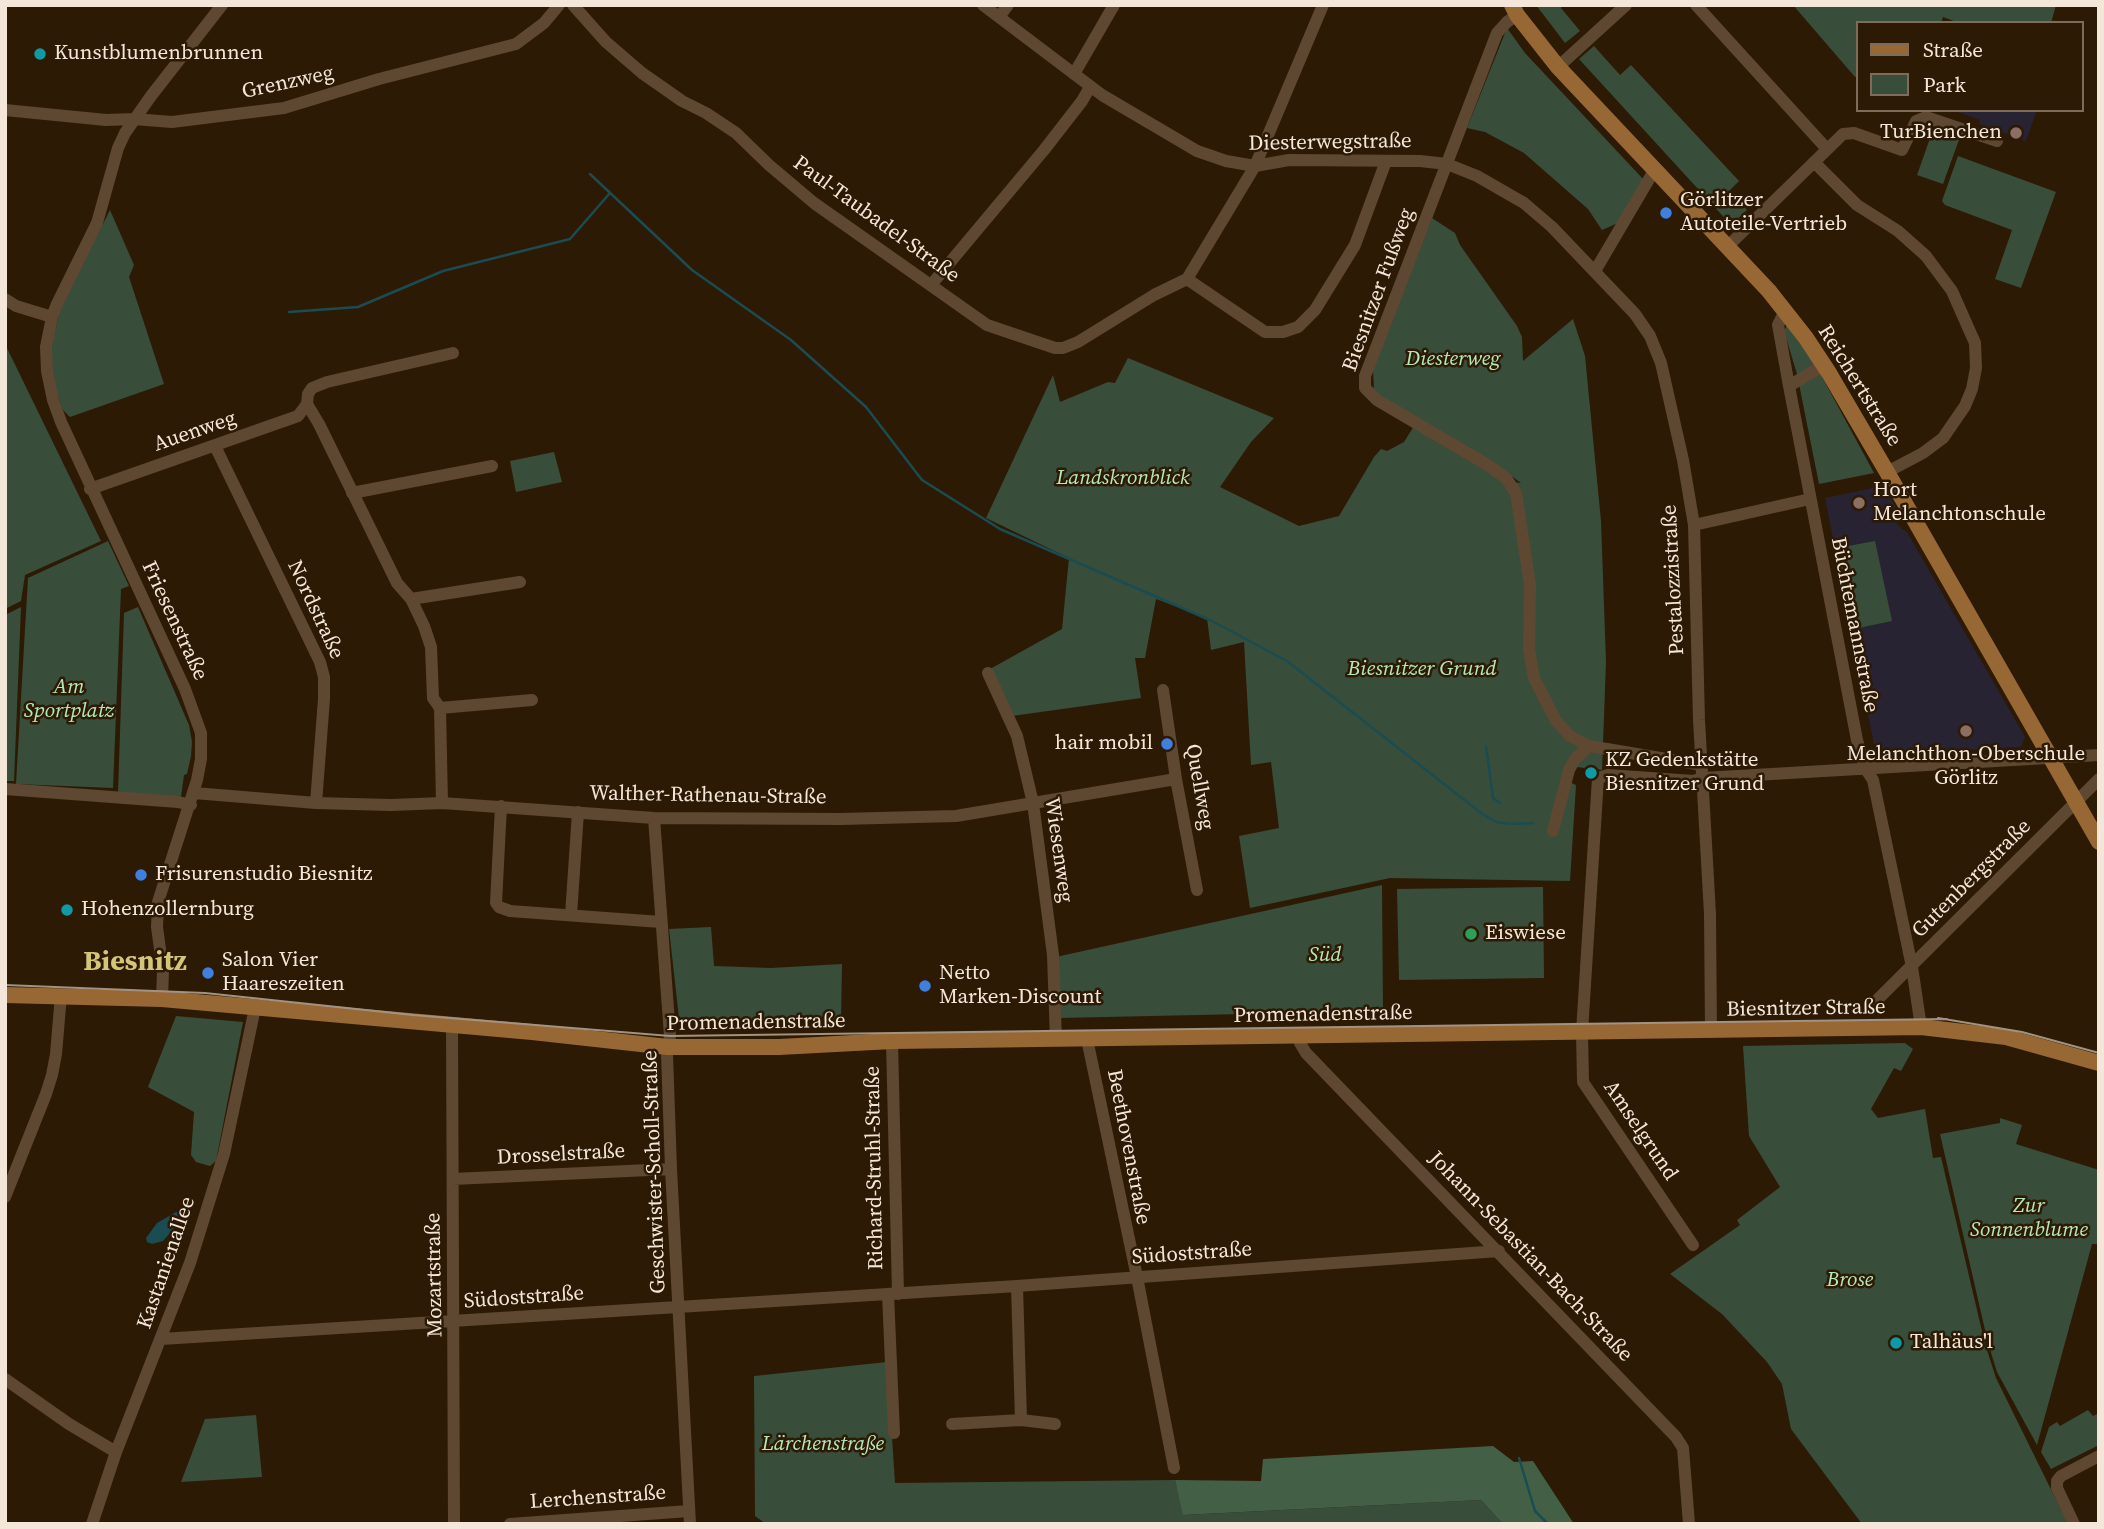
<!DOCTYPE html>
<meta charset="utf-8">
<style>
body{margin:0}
#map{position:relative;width:2104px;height:1529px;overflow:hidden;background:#2d1a05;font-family:"Source Serif 4",serif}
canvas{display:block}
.frame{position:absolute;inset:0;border:7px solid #f4e6d9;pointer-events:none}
.legend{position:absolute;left:1856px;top:21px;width:228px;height:91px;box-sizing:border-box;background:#2d1a05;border:2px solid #7d6c5a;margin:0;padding:9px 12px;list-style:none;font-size:21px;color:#f4e6d9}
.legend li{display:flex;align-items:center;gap:14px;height:35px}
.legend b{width:35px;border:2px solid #7d6c5a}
</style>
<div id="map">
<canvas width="2104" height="1529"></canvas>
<div class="frame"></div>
<ul class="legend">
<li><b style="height:9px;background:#986834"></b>Straße</li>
<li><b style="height:19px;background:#384e3a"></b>Park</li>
</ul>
</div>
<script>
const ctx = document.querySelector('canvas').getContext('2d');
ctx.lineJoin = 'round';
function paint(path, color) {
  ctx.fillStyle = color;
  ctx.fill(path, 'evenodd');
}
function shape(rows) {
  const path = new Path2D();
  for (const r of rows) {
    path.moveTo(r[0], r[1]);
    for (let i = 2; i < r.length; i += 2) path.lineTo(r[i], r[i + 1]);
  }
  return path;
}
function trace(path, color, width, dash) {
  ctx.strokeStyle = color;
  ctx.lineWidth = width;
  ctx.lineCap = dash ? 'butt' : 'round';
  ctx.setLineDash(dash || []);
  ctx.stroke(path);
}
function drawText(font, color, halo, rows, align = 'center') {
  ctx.font = font + ' "Source Serif 4",serif';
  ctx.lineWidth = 5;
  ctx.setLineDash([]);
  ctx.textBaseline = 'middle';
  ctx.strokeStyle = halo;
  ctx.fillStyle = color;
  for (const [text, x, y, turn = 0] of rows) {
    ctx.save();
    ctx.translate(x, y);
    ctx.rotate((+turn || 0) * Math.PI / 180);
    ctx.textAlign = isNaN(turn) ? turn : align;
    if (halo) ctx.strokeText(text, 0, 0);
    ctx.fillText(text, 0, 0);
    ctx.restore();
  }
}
paint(shape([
 [1953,110,2037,110,2026,141,1979,124,1980,120],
 [1883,486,1896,507,1893,509,1891,516,1902,529,1907,532,2025,737,2021,747,1884,754,1874,744,1825,498]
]), '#282333');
paint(shape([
 [1536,5,1562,5,1561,8,1580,31,1565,43],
 [1793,5,2056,5,2051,23,1959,23,1943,17,1941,23,1857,23,1857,76,1855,77],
 [1507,28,1525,53,1644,180,1618,223,1602,230,1588,209,1524,153,1485,132,1467,128],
 [1594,46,1620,75,1631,65,1739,181,1729,191,1747,210,1731,225,1579,59],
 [1934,127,1960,137,1943,184,1917,175],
 [1958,156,2056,192,2021,288,1995,279,2012,230,1945,205,1942,201],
 [110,210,134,265,129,277,164,384,70,417,63,410,54,385,50,364,53,339,60,310],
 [1432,218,1455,233,1460,245,1517,326,1522,337,1523,361,1573,319,1585,356,1601,521,1606,662,1602,770,1568,766,1565,780,1576,785,1570,881,1390,878,1250,908,1239,836,1279,828,1271,762,1251,765,1244,642,1211,650,1207,618,1156,599,1145,658,1135,658,1141,698,1012,716,990,669,1062,629,1069,558,986,518,1053,375,1060,402,1108,382,1115,383,1128,358,1274,418,1251,442,1220,487,1299,526,1339,516,1374,457,1381,449,1387,451,1404,442,1414,426,1504,481,1521,483,1495,464,1425,424,1374,391,1373,369],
 [1788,323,1821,375,1874,473,1819,484,1797,374,1784,331],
 [5,344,101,541,25,575,21,601,5,609],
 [554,452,562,482,516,492,510,461],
 [108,541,129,586,121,589,113,788,16,784,28,578],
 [1875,541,1892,621,1854,629,1837,548],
 [21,607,14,781,5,781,5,615],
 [138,607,189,725,192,742,191,756,187,774,184,775,181,797,118,793,124,613],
 [1382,885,1383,1011,1059,1018,1056,957],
 [1543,887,1544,978,1399,980,1397,889],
 [711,927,714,966,771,968,842,964,841,1022,679,1018,669,929],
 [176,1016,243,1022,216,1161,210,1166,196,1162,191,1155,194,1112,148,1087],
 [1905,1043,1913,1049,1901,1071,1894,1068,1871,1109,1878,1118,1925,1109,1933,1158,1941,1157,1985,1344,1996,1378,2068,1524,1862,1524,1791,1429,1782,1384,1767,1362,1722,1314,1670,1274,1740,1225,1737,1220,1780,1187,1749,1136,1743,1046],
 [2000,1118,2022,1125,2016,1144,2099,1170,2099,1238,2097,1244,2092,1244,2037,1445,1997,1372,1988,1343,1940,1134,2000,1123],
 [887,1362,895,1483,1175,1480,1184,1515,1481,1500,1503,1524,1030,1524,1031,1522,993,1524,766,1524,755,1516,754,1376],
 [2088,1410,2093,1416,2099,1413,2099,1445,2051,1469,2041,1452,2049,1427,2057,1422,2060,1426],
 [256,1415,262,1477,181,1482,205,1419]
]), '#384e3a');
paint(shape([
 [1493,1446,1514,1462,1533,1461,1574,1524,1503,1524,1481,1500,1183,1515,1175,1480,1261,1481,1263,1459]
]), '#436047');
paint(shape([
 [176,1212,180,1212,181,1216,177,1225,163,1241,152,1244,147,1242,146,1238,157,1223]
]), '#1a4c52');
trace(shape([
 [590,174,692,270,791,340,866,407,922,480,1000,529,1212,621,1287,661,1481,813,1496,822,1510,824,1533,823],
 [289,312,358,307,443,271,570,239,610,193],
 [1486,746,1493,798,1500,803],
 [1519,1458,1535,1511,1548,1524]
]), '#1a4c52', 2.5);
trace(shape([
 [573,5,606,42,642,73,682,101,706,113,736,133,769,165,814,203,987,325,1055,348,1063,348,1078,342,1154,295,1187,279],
 [983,5,1102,95,1197,151,1226,161,1255,166,1289,160,1420,161,1447,164,1477,176,1524,203,1552,227,1635,314,1650,336,1661,363,1683,460,1694,525,1699,720,1710,914,1711,1032],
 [1696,5,1827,149],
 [1517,15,1507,22,1497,33,1372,358,1365,376,1365,388,1377,400,1486,464,1506,478,1516,493,1530,585,1529,649,1534,678,1556,721,1570,736,1589,746,1702,765],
 [999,17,1008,5],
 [1558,67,1626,5],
 [1074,74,1114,5],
 [5,110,106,120,134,119,172,122,284,108,379,79,516,44,544,23,559,5],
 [1814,162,1857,205,1898,231,1926,256,1952,291,1975,343,1976,368,1972,389,1965,406,1943,438,1923,453,1887,472],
 [1727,247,1843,134,1854,133,1902,150,1916,121,1926,117,1997,141],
 [1595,271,1655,169],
 [1187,279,1265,332,1283,332,1298,327,1315,310,1355,245,1386,161],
 [1187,279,1255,166,1323,5],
 [931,285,1044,150,1082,101,1090,87],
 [5,299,16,306,52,317],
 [1785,311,1778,325,1789,386,1857,740,1865,768,1873,780,1912,967,1921,1027],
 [1789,386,1824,365],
 [307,404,319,424,397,583,411,599,424,626,431,647,433,698,440,708],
 [215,446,320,662,324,677,324,699,316,803],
 [90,489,298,416,307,404,308,394,312,388,327,382,453,353],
 [352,493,492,466],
 [1694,525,1810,499],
 [411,599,520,582],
 [988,673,1017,736,1033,803,1053,955,1056,1040],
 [1163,690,1176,779,1197,890],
 [440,708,442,803],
 [440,708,532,700],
 [5,789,178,802,191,805],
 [194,793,316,803,391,805,442,803,654,818,841,819,956,816,1176,779],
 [501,806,496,903,499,907,510,911,661,922],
 [654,818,670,1036,667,1054,671,1169,690,1524],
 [1553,831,1569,770,1575,759,1589,746],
 [571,915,578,812],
 [162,999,163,971,157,927,158,902,197,780,201,759,201,733,185,689,61,422,53,400,47,371,46,347,52,317,57,304,97,223,118,148,125,133,151,96,222,5],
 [1871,1006,2099,779],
 [452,1025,454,1524],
 [1300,1037,1300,1043,1306,1053,1676,1437,1683,1448,1689,1524],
 [1087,1039,1137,1277,1174,1468],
 [892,1041,898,1294],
 [453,1179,671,1169],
 [5,1197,46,1094,52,1075,56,1054,61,995],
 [1693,1245,1583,1082,1582,1032,1598,778,1608,775,1693,781,1703,778,2099,755],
 [888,1294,894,1433],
 [161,1339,1017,1286,1499,1251],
 [5,1379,69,1424,116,1452],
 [1021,1420,1055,1424],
 [952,1424,1021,1420,1017,1286],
 [92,1524,116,1452,190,1263,224,1154,255,1008],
 [510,1524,689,1511],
 [2074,1524,2057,1488,2057,1481,2061,1476,2099,1456]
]), '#5e4832', 12);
trace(shape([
 [1512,5,1517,15,1558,67,1769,291,1806,338,1829,373,1887,472,2099,842],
 [5,995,162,999,532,1032,668,1047,779,1047,892,1041,1921,1027,2006,1037,2099,1063]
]), '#986834', 16);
trace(shape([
 [5,985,205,993,413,1015,670,1036,1947,1019],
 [1938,1018,2022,1032,2099,1053]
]), '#a29282', 2);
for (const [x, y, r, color] of [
 [40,54,7,"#0f9aa8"],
 [2016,133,7,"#8d6e63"],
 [1666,213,7,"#3f7fe0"],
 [1859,503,7,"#8d6e63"],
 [1966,731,7,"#8d6e63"],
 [1167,744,7,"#3f7fe0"],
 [1591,773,7,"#0f9aa8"],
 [141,875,7,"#3f7fe0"],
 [67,910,7,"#0f9aa8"],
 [1471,934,7,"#2e9e5b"],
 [208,973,7,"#3f7fe0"],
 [925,986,7,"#3f7fe0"],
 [1896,1343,7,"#0f9aa8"]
]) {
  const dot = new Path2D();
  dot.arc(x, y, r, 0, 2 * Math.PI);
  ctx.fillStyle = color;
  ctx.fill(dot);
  trace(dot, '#2d1a05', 2.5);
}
drawText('21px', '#f4e6d9', '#2d1a05', [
 ["Kunstblumenbrunnen",54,54],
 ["TurBienchen",2002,133,"right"],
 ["Görlitzer",1680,201],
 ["Autoteile-Vertrieb",1680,225],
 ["Hort",1873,491],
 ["Melanchtonschule",1873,515],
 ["hair mobil",1153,744,"right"],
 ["Melanchthon-Oberschule",1966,755,"center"],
 ["Görlitz",1966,779,"center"],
 ["KZ Gedenkstätte",1605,761],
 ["Biesnitzer Grund",1605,785],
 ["Frisurenstudio Biesnitz",155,875],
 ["Hohenzollernburg",81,910],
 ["Eiswiese",1485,934],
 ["Salon Vier",222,961],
 ["Haareszeiten",222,985],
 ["Netto",939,974],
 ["Marken-Discount",939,998],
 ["Talhäus'l",1910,1343]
], 'left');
drawText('21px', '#f4e6d9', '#2d1a05', [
 ["Grenzweg",288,83,-12],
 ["Diesterwegstraße",1330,143,-1],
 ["Paul-Taubadel-Straße",876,220,36],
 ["Biesnitzer Fußweg",1379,290,-70],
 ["Reichertstraße",1859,386,58],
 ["Auenweg",195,432,-19],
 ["Pestalozzistraße",1674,580,-93],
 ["Nordstraße",315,610,65],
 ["Friesenstraße",174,621,65],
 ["Büchtemannstraße",1854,625,79],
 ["Quellweg",1199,787,80],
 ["Walther-Rathenau-Straße",708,796,1],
 ["Wiesenweg",1058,850,82],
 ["Gutenbergstraße",1972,879,-45],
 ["Biesnitzer Straße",1806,1009,-1],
 ["Promenadenstraße",1323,1015,-1],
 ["Promenadenstraße",756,1023,-1],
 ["Amselgrund",1640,1131,56],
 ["Beethovenstraße",1128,1147,79],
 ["Drosselstraße",561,1155,-3],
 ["Richard-Struhl-Straße",875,1168,-91],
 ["Geschwister-Scholl-Straße",655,1172,-92],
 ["Südoststraße",1192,1254,-4],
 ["Johann-Sebastian-Bach-Straße",1530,1257,46],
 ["Kastanienallee",167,1263,-71],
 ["Mozartstraße",435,1275,-91],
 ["Südoststraße",524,1298,-4],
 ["Lerchenstraße",598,1498,-4]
]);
drawText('italic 21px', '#b5e9ba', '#2d1a05', [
 ["Diesterweg",1453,360],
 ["Landskronblick",1123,479],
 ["Biesnitzer Grund",1422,670],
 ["Am",69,688],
 ["Sportplatz",69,712],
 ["Süd",1325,956],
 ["Zur",2029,1207],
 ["Sonnenblume",2029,1231],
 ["Brose",1850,1281],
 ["Lärchenstraße",823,1445]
]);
drawText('bold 28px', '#d4c678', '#2d1a05', [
 ["Biesnitz",135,963]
]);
</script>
